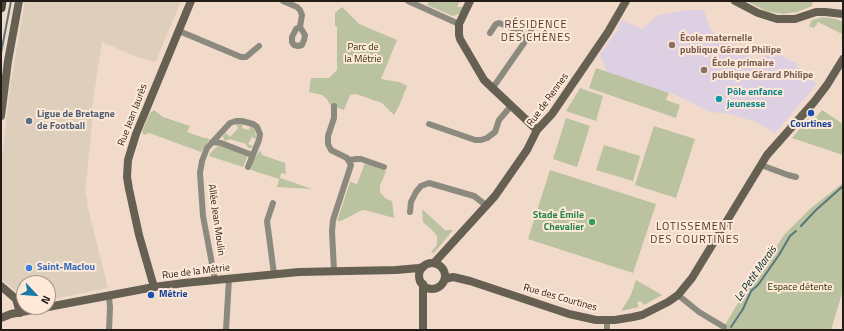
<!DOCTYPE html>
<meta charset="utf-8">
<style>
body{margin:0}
#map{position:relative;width:844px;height:331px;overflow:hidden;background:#f1daca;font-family:"Titillium Web",sans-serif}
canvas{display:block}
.frame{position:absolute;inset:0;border:2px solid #231b15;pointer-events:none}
.north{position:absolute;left:16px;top:275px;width:40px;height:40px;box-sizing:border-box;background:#fee8d7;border:1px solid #a69689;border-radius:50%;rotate:116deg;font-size:11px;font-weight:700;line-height:16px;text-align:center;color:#231b15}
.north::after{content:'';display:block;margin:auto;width:14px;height:18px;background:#1a7aa7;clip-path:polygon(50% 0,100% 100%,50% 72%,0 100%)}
</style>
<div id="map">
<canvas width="844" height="331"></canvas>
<div class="frame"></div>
<div class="north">N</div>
</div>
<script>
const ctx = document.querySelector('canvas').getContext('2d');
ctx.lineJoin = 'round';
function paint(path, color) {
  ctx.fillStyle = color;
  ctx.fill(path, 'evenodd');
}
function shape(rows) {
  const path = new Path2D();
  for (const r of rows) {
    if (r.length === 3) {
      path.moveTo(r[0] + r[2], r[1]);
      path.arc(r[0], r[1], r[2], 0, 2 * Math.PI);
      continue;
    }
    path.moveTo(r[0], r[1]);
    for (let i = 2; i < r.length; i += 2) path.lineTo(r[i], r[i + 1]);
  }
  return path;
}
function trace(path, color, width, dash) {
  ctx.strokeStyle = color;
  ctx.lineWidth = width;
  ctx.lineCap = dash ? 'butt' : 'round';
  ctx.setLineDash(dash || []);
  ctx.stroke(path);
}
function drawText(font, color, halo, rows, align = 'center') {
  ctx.font = font + ' "Titillium Web",sans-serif';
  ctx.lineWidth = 4;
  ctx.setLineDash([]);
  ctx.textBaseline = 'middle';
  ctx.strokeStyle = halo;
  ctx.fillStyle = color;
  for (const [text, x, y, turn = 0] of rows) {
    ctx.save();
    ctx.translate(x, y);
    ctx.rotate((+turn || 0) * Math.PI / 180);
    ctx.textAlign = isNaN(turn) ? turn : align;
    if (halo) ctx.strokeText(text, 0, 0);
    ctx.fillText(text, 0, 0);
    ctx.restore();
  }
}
paint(shape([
 [25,1,181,1,157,59,155,62,137,57,102,42,92,108,93,113,85,195,87,195,87,204,108,288,48,300,48,283,24,283,24,297,1,279,1,169,3,147,11,81]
]), '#decfbd');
paint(shape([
 [688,10,704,10,711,31,721,36,730,44,733,44,751,57,756,63,762,56,764,57,769,50,798,64,796,67,812,75,810,79,817,84,775,133,756,122,730,114,710,112,676,95,606,72,605,65,599,56,616,32,622,20,642,29,658,15]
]), '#ddd0e3');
paint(shape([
 [429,1,460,1,457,7,464,7,459,14,453,16,427,5],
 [746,1,813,1,812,6,797,12,783,14,766,11],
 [342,7,359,24,397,40,381,79,399,82,407,86,399,106,394,115,382,103,356,94,350,95,344,110,330,105,327,99,322,95,309,92,311,78,329,78,337,70,337,27,335,25,335,13],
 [823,17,836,19,843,22,843,37,841,41,842,34,818,22,814,28,809,26,812,20],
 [596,68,669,93,666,100,680,105,676,118,589,88],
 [580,88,603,96,596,121,566,111],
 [154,110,163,117,190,126,187,132,204,138,208,138,209,140,201,152,152,134,149,133,144,135,142,132,150,113],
 [822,110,843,124,843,155,792,138,808,119,812,122],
 [566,118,590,126,577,167,553,159],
 [237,123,243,124,242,128,249,130,250,126,255,130,256,139,252,137,248,144,253,146,251,148,248,148,246,144,230,139,226,141,224,140,223,136,226,133,230,137,238,128,235,124],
 [654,126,695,139,676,198,635,185],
 [604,145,640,156,633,181,596,170],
 [218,146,222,146,248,155,243,167,209,156,211,152],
 [260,150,262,155,285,163,286,174,281,173,280,178,312,189,277,187,279,179,251,170,253,161],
 [365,163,386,171,380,186,380,192,385,198,392,201,394,218,365,210,360,211,341,221,337,221,350,182,357,184],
 [550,170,656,204,633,273,528,239],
 [843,183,843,290,831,330,722,330,748,286,761,271,784,235,811,208],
 [422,209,445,230,453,230,434,253,431,252,437,245,437,236,432,230,423,222],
 [636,280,662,295,646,304,644,305,640,301,637,303,639,307,621,311,631,295]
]), '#bac2a0');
trace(shape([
 [1,53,11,1],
 [801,226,816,210,843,186],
 [731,327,743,309,751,291,758,285,779,255,790,236,796,231]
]), '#58777b', 2);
trace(shape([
 [283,1,297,7,300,10,302,15,300,27,305,35,304,40,302,45,298,46,294,45,292,42,292,37,296,29,300,27],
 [408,1,459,24],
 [525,31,6],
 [179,31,241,57,246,57,259,46],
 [490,33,496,24,499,23,520,31],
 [492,89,524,43,526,37],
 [334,106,334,118,328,136,328,144,331,150,347,158,351,165,333,220,332,231,334,271],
 [429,124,475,140,481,140,487,138,495,132,499,120,511,106],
 [212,142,221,143,252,155],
 [349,160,357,159,361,159,384,167],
 [761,165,788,175,796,177],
 [273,203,267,221,274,274],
 [410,212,411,202,416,192,421,186,429,183,474,196,487,206],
 [215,280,203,216,200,173,202,161,207,148,230,123,236,121,242,121,253,124,257,127,260,134,259,140,248,167],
 [678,295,699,312,724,327],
 [607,321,607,330],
 [109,330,110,308,109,296],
 [226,330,229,278]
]), '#8c897f', 6);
trace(shape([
 [470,1,459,24,459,35,460,39,484,80,537,130],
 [735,1,758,13,777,19,795,19,816,12,825,12,843,14],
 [1,116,8,61,19,1],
 [434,263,495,196,527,150,537,130,552,114,608,32,626,1],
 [432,276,13],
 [445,279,453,277,470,281,569,314,596,320,615,320,633,317,642,315,668,302,678,295,692,278,767,155,814,102,827,85,843,59],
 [1,286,16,299,20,313],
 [154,287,139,235,129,189,127,177,128,160,136,134,191,1],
 [1,318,11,314,154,287,184,283,299,272,396,270,419,268,423,267],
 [423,330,423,284]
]), '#656052', 8);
trace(shape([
 [1,8,2,1]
]), '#4a4332', 9);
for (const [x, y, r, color] of [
 [672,45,4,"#8d6e63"],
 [704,70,4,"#8d6e63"],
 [719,99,4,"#0f9aa8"],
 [811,113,4,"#1a4fb4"],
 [29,121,4,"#5c6f8a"],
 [592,222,4,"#2e9e5b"],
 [29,268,4,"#3f7fe0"],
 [151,295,4,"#1a4fb4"]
]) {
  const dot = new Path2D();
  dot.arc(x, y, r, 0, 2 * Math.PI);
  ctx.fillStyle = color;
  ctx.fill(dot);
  trace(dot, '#fee8d7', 1.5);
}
drawText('bold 10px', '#785e54', '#fee8d7', [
 ["École maternelle",680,39],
 ["publique Gérard Philipe",680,51],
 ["École primaire",712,64],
 ["publique Gérard Philipe",712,76]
], 'left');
drawText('10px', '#2e3507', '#fee8d7', [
 ["Parc de",363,48],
 ["la Métrie",363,60],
 ["Espace détente",800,288]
]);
drawText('bold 10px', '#0d838f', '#fee8d7', [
 ["Pôle enfance",727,93],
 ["jeunesse",727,105]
], 'left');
drawText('10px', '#231b15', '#fee8d7', [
 ["Rue de Rennes",548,100,-54],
 ["Rue Jean Jaurès",133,115,-69],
 ["Allée Jean Moulin",216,220,82],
 ["Rue de la Métrie",196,272,-7],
 ["Rue des Courtines",560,298,16]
]);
drawText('bold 10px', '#4e5e75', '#fee8d7', [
 ["Ligue de Bretagne",37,115],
 ["de Football",37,127]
], 'left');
drawText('bold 10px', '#164399', '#fee8d7', [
 ["Courtines",811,125],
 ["Métrie",159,295,"left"]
]);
drawText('bold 10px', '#27864d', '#fee8d7', [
 ["Stade Émile",584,216],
 ["Chevalier",584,228]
], 'right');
drawText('bold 10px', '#366cbe', '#fee8d7', [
 ["Saint-Maclou",37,268]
], 'left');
ctx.letterSpacing = '1px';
drawText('11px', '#49382a', '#fee8d7', [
 ["RÉSIDENCE",536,25],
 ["DES CHÊNES",536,38],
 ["LOTISSEMENT",695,227],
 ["DES COURTINES",695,240]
]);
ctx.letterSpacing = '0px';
drawText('italic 11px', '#003036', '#fee8d7', [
 ["Le Petit Marais",756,274,-55]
]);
</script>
